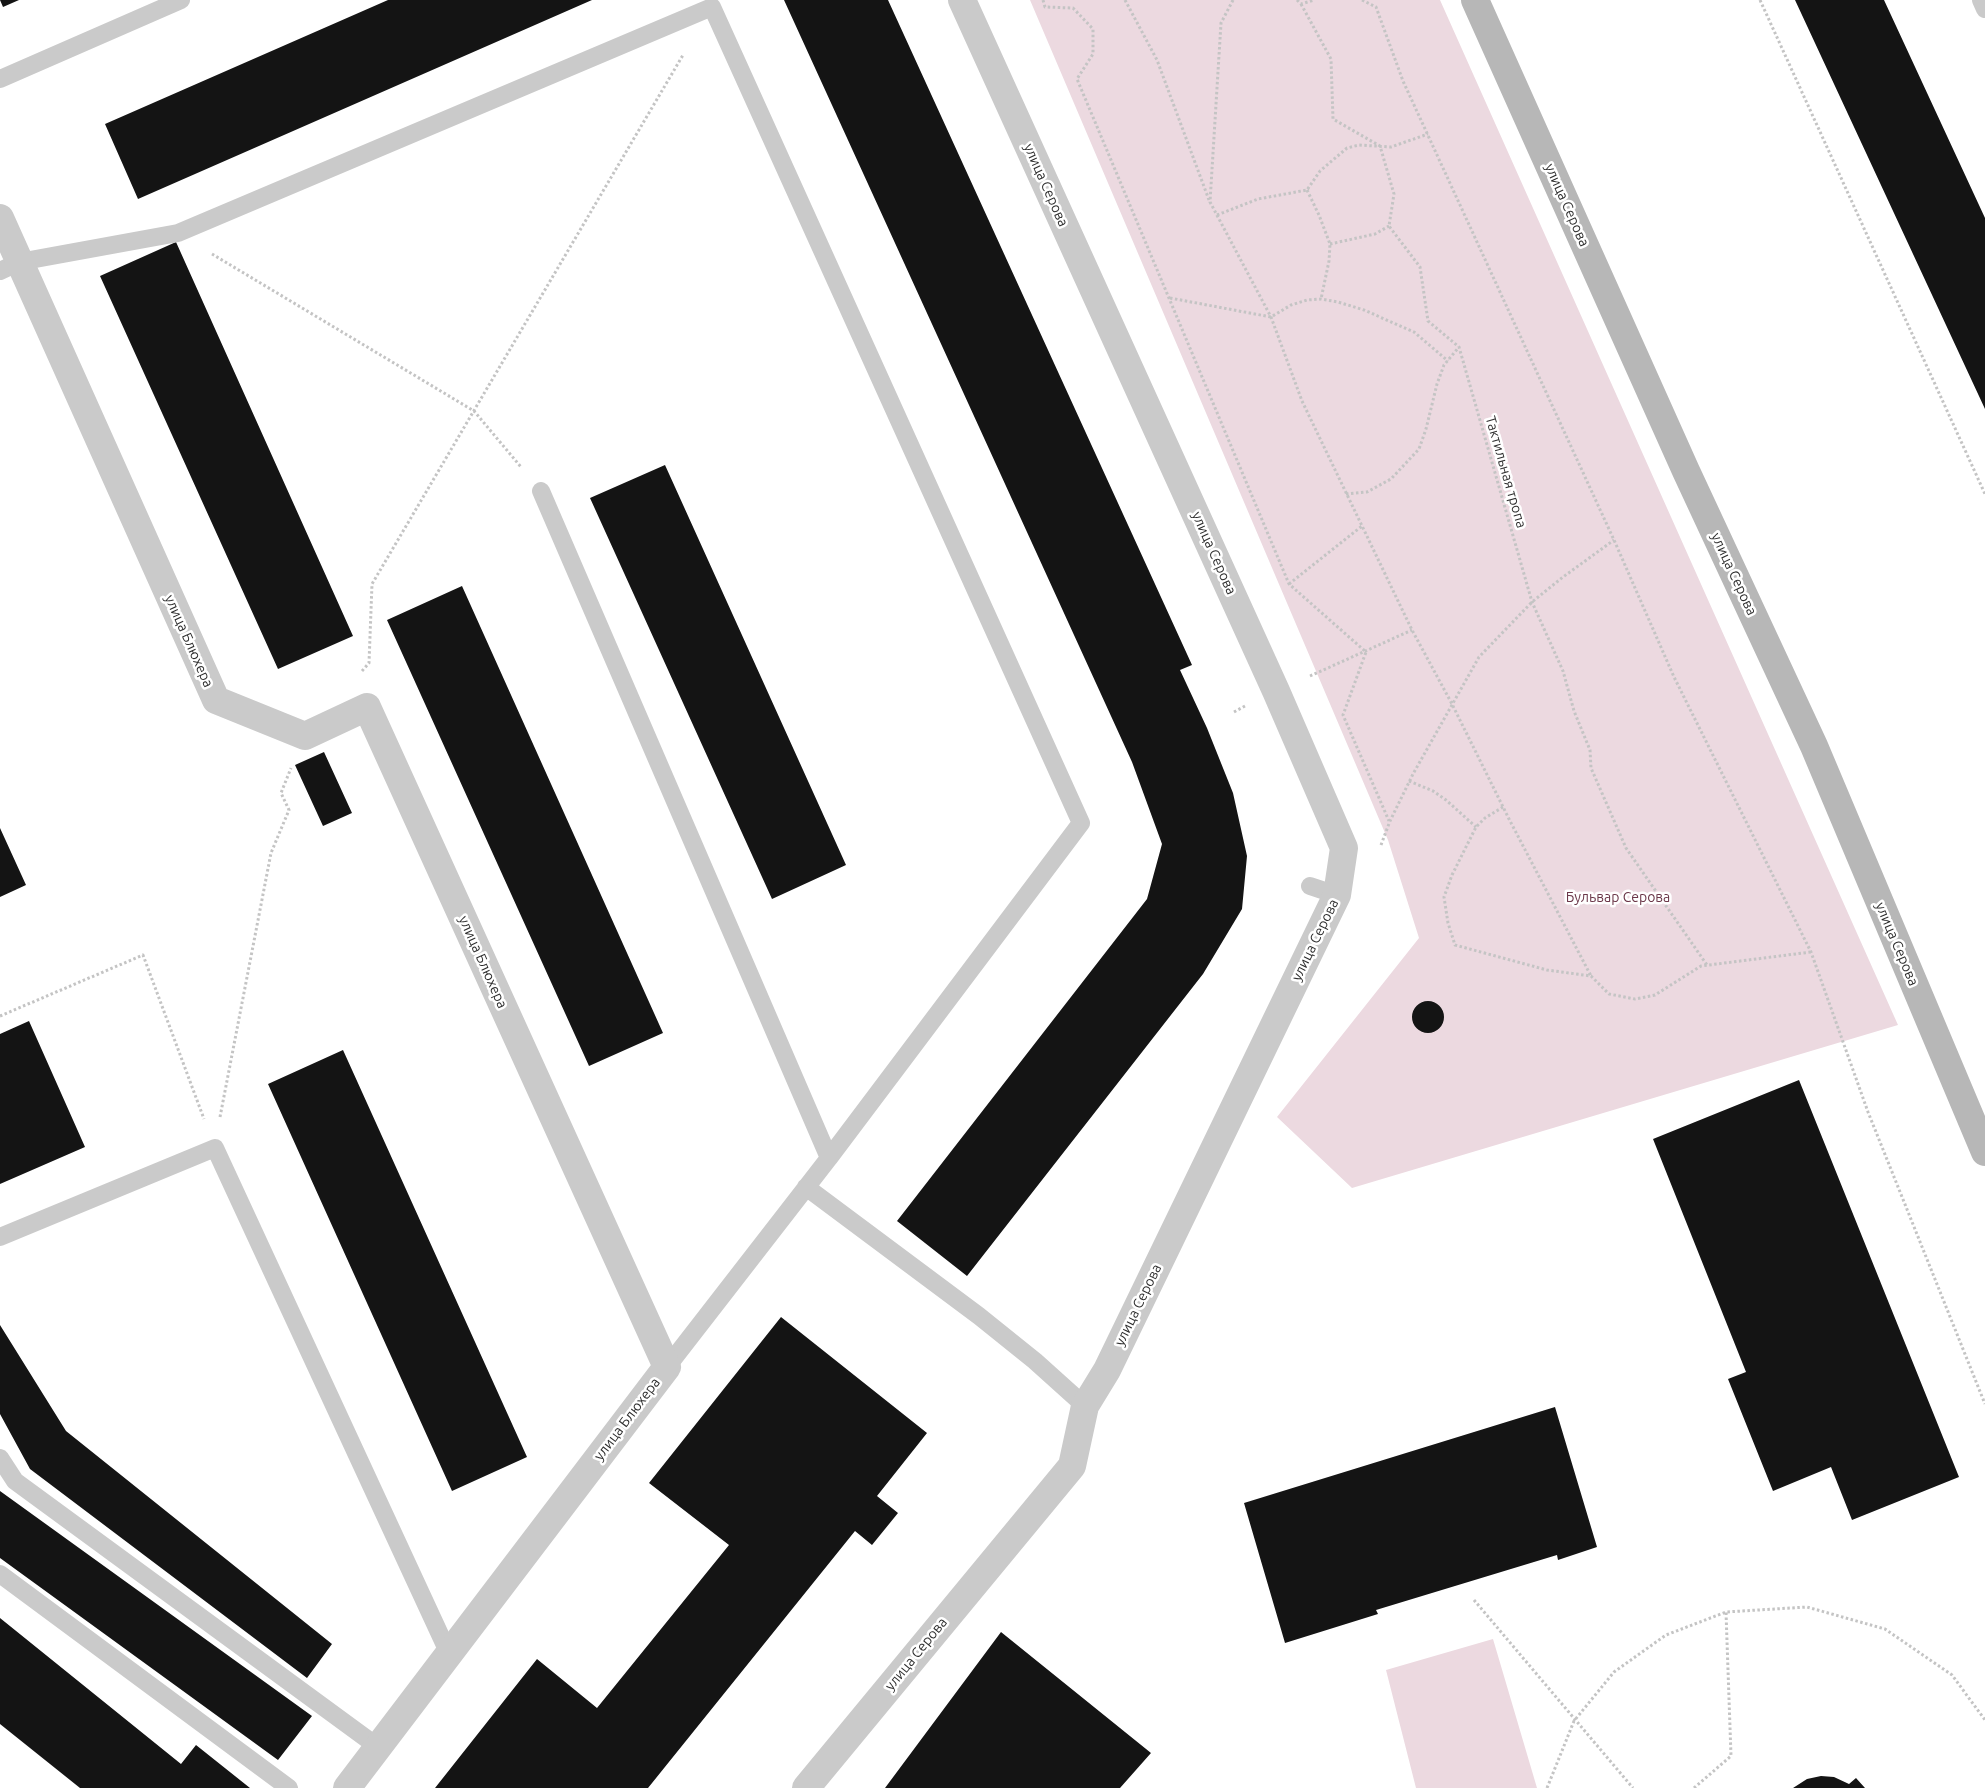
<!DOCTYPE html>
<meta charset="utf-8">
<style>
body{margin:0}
canvas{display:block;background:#fff}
</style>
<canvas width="1985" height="1788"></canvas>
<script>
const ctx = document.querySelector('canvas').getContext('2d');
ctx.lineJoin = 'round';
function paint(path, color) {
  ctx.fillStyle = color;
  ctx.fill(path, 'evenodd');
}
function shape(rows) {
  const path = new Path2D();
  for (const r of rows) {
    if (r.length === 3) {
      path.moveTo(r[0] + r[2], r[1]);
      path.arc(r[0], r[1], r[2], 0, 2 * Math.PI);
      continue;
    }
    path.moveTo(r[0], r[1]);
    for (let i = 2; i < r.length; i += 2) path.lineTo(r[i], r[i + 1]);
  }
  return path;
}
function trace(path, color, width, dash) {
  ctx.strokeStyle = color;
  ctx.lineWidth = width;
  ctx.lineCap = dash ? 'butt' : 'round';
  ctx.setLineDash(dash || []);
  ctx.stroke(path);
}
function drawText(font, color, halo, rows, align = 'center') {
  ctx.font = font + ' Ubuntu,sans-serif';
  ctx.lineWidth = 5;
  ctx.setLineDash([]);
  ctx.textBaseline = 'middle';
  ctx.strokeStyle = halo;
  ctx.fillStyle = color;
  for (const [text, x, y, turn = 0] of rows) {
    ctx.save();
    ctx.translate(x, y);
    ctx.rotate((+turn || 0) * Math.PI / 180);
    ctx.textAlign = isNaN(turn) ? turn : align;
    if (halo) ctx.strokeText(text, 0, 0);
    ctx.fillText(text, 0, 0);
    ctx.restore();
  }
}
paint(shape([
 [1030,0,1440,0,1898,1025,1352,1188,1277,1117,1419,938,1388,840],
 [1493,1639,1537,1788,1416,1788,1386,1670]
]), '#ecd9e0');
paint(shape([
 [0,0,19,0,3,7],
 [388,0,592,0,138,199,105,124],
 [784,0,888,0,1192,665,1180,670,1207,728,1233,793,1247,856,1242,909,1203,974,967,1276,897,1221,1147,899,1162,844,1132,762],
 [1795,0,1884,0,1985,218,1985,409],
 [176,242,353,636,278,669,100,276],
 [665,465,846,865,772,899,590,498],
 [462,586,663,1033,589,1066,387,620],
 [324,752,352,813,323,826,295,765],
 [0,828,26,885,0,897],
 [1428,1017,16],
 [29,1021,85,1147,0,1184,0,1034],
 [343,1050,527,1457,452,1491,268,1084],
 [1799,1080,1959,1477,1852,1520,1831,1467,1773,1491,1728,1379,1746,1372,1653,1139],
 [781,1317,927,1433,877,1496,898,1513,872,1545,855,1531,648,1788,435,1788,537,1659,597,1708,729,1545,649,1483],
 [0,1325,66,1431,332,1644,307,1678,30,1469,0,1414],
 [1555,1407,1597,1547,1558,1560,1557,1555,1376,1610,1378,1614,1285,1643,1244,1503],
 [0,1491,312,1716,278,1760,0,1558],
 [0,1618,181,1764,196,1745,250,1788,80,1788,0,1724],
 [1001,1632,1151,1753,1120,1788,885,1788],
 [1821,1776,1834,1777,1849,1784,1856,1778,1865,1788,1793,1788,1807,1779]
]), '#141414');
trace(shape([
 [1043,0,1045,7,1073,8,1093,29,1093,54,1077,79,1289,584,1366,652,1343,715,1389,821],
 [1125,0,1157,60,1209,200],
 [1233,0,1221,23,1210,202,1271,317,1302,401,1412,630,1452,704,1509,819,1591,976],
 [1297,0,1301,4,1314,0],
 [1362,0,1376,7,1403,81,1614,540,1674,677,1811,952,1868,1112,1985,1404],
 [1760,0,1985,494],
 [1301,4,1331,59,1333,119,1380,146,1394,194,1389,226,1420,267,1428,321,1459,347,1532,602,1563,671,1574,711,1590,750,1591,768,1626,848,1707,965],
 [1307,190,1319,215,1330,244,1329,261,1321,299],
 [1217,215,1258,199,1307,190,1320,171,1347,148,1359,145,1391,147,1428,134],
 [1330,244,1375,234,1389,226],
 [212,254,474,411,521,467],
 [1170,298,1271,317,1291,305,1307,300,1321,299,1338,302,1364,310,1414,332,1448,361],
 [1346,494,1367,492,1391,479,1419,449,1426,429,1437,384,1444,365,1459,347],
 [1289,584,1362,526],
 [362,671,369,663,372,584,683,55],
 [1310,676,1412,630],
 [1234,712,1245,706],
 [1409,781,1433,791,1446,800,1476,827],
 [1503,807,1485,818,1476,827,1452,875,1444,897,1448,923,1455,945,1547,970,1591,976,1609,994,1635,999,1655,995,1701,966,1811,952],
 [1381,845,1390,821,1413,774,1479,657,1532,602,1563,577,1614,540],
 [0,1016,143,955,204,1119],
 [220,1117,271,853,289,810,281,793,291,768],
 [1474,1600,1633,1788],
 [1547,1788,1574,1721,1614,1672,1666,1635,1726,1612,1807,1607,1885,1629,1952,1675,1985,1720],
 [1694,1788,1731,1756,1726,1612]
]), '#c4c4c4', 3, [2.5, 2.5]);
trace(shape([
 [1981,0,1985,9],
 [0,79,181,0],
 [0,271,19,262,178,233,712,7,1081,823,829,1158,541,491],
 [1310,886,1337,895],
 [806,1187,979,1316,1035,1361,1085,1406],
 [0,1237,215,1148,449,1654],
 [667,1367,829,1158],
 [0,1458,15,1481,378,1747],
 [0,1574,289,1788]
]), '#cacaca', 18);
trace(shape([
 [0,218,216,700,305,736,367,707,667,1367,347,1788],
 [806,1788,1072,1466,1085,1406,1107,1370,1337,895,1344,848,1276,691,962,0]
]), '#cacaca', 28);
trace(shape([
 [1475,0,1686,471,1814,746,1985,1152]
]), '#b7b7b7', 28);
drawText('14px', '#2d2d2d', '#fff', [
 ["улица Серова",1046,185,66],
 ["улица Серова",1567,205,66],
 ["Тактильная тропа",1506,472,74],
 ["улица Серова",1214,553,66],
 ["улица Серова",1734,574,65],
 ["улица Блюхера",189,641,66],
 ["улица Серова",1315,940,-64],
 ["улица Серова",1897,944,67],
 ["улица Блюхера",483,962,66],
 ["улица Серова",1138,1305,-64],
 ["улица Блюхера",627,1419,-53],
 ["улица Серова",916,1654,-51]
]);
drawText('14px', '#6b3749', '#fff', [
 ["Бульвар Серова",1618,897]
]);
</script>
